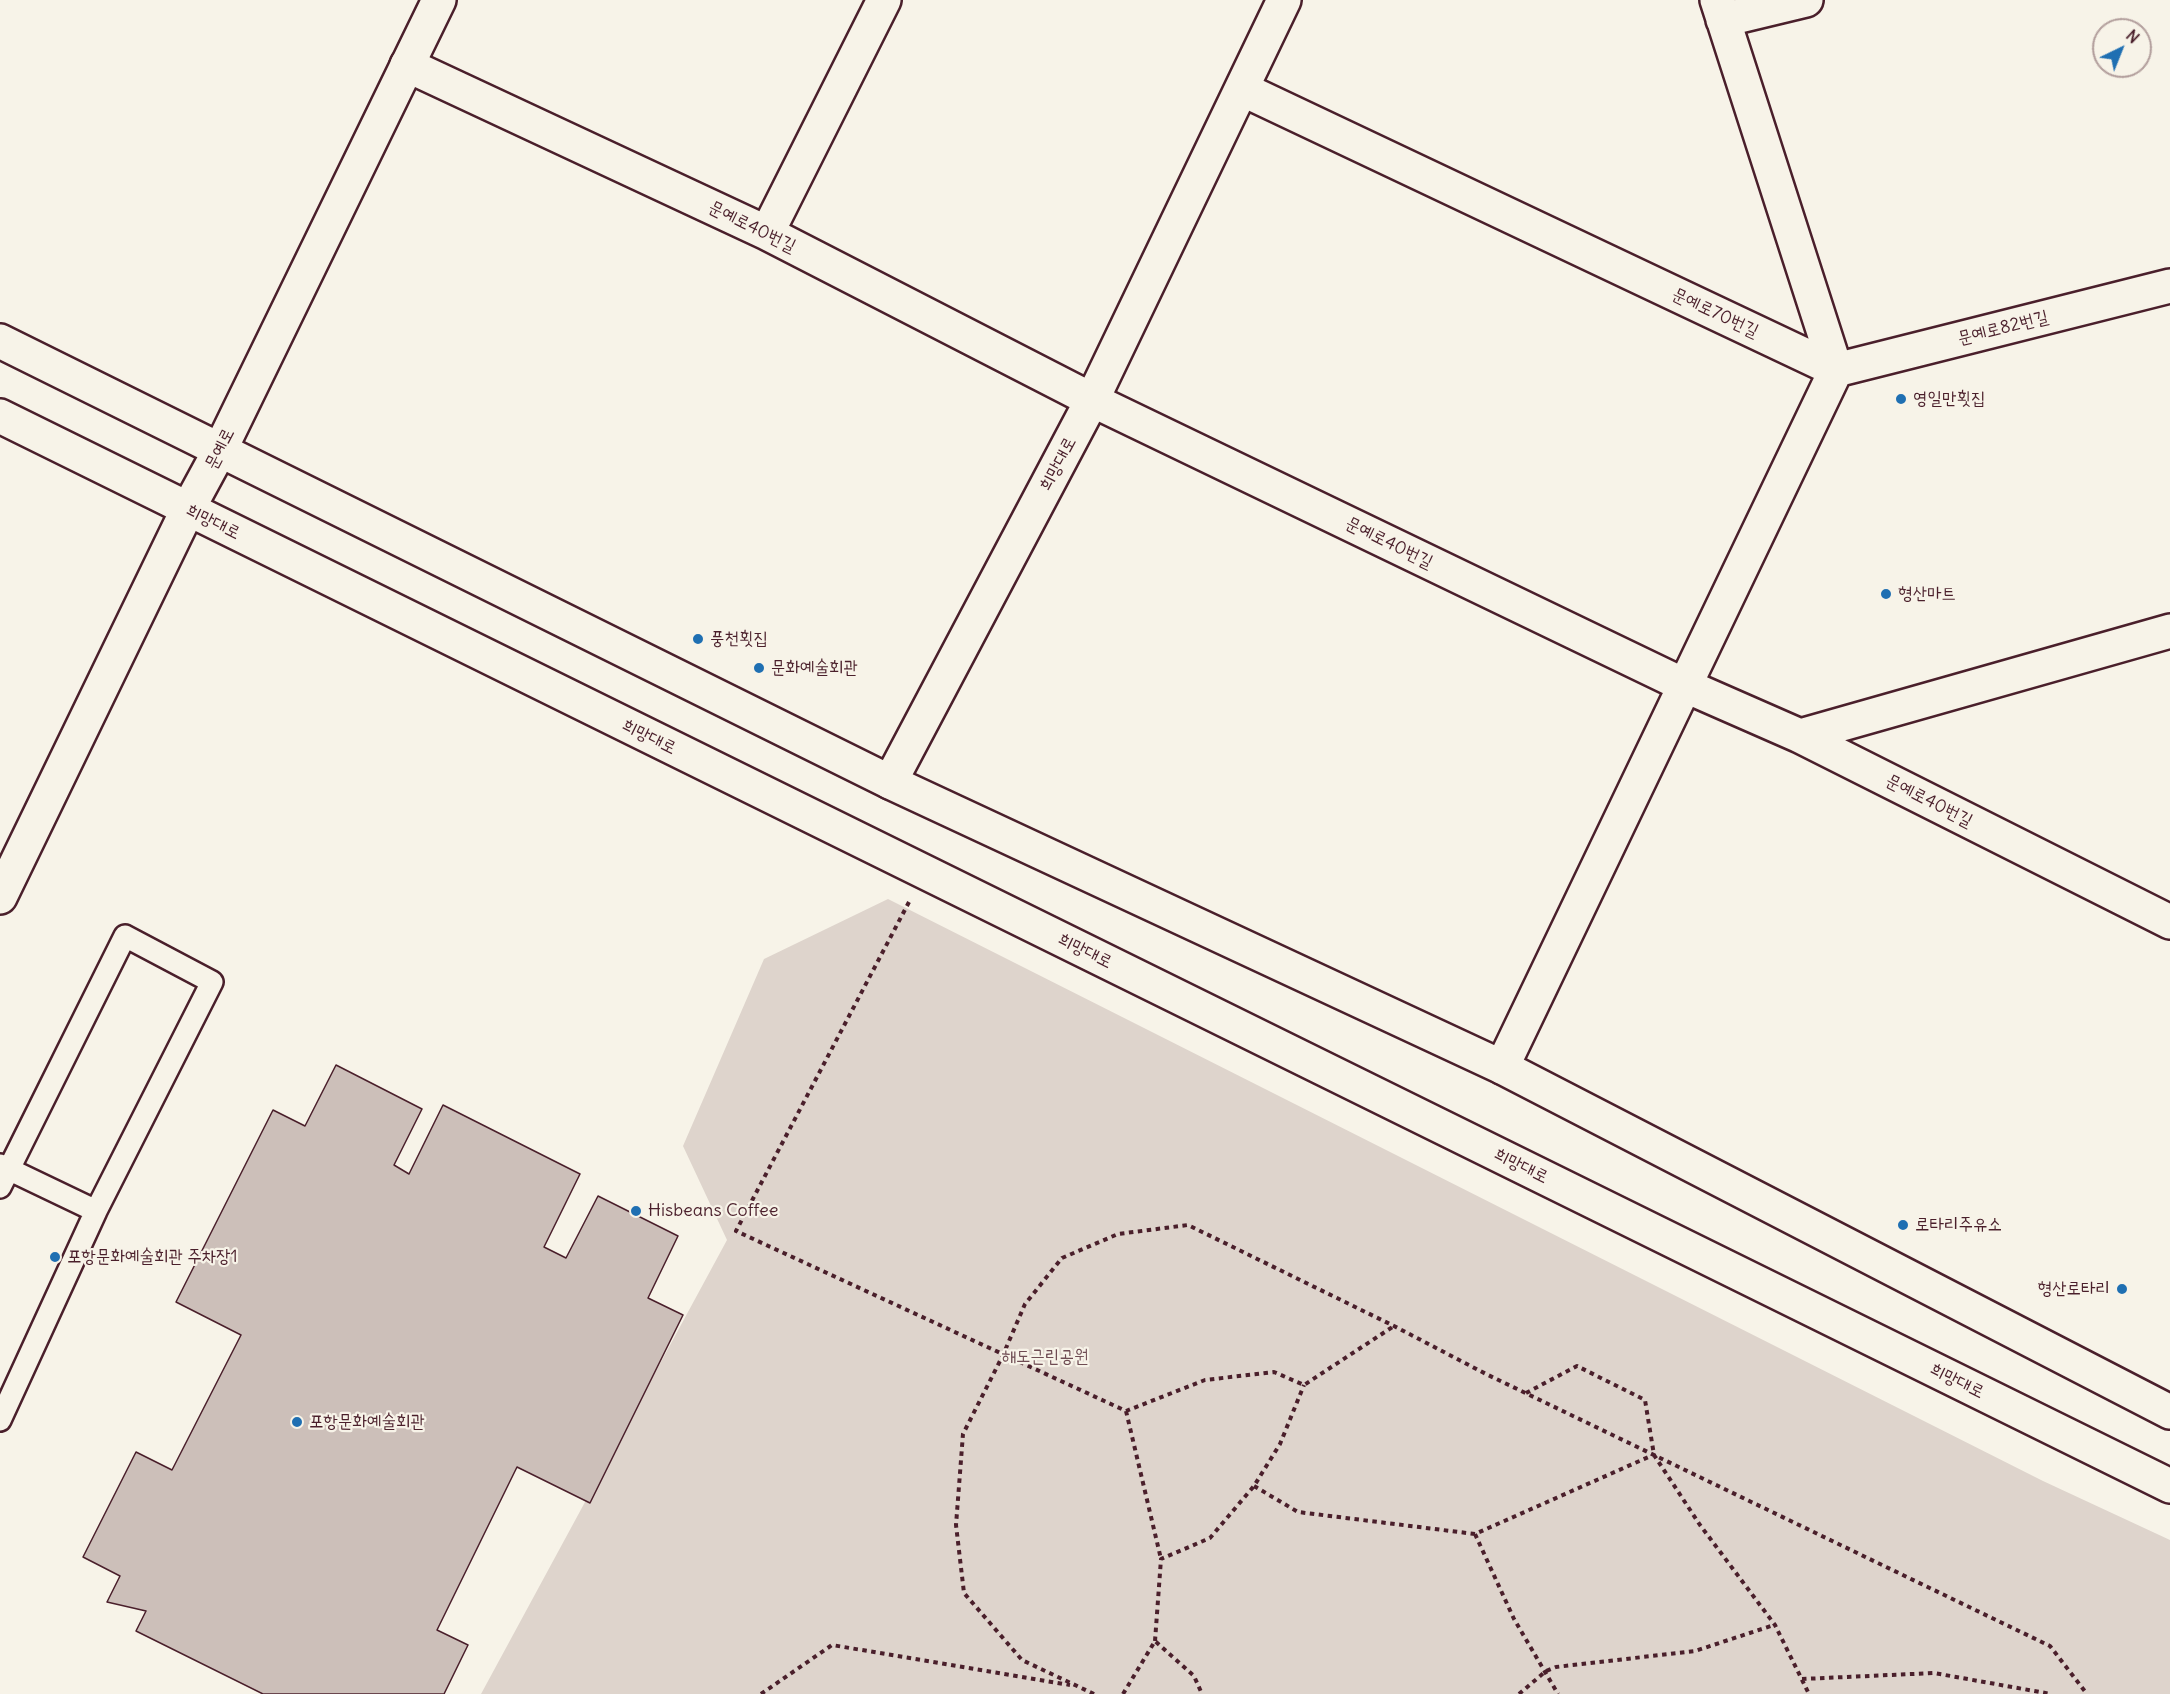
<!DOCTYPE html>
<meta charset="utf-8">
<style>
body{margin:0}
#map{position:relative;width:2170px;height:1694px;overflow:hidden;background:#f7f3e8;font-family:Delius,sans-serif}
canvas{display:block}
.north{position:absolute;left:2092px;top:18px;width:60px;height:60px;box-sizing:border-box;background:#f7f3e8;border:2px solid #b29e9c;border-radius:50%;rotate:43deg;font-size:16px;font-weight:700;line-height:24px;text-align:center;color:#4a1f2b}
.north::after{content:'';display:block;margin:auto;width:21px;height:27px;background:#1f6fb2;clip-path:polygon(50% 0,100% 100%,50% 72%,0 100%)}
</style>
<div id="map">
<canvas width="2170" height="1694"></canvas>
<div class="north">N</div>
</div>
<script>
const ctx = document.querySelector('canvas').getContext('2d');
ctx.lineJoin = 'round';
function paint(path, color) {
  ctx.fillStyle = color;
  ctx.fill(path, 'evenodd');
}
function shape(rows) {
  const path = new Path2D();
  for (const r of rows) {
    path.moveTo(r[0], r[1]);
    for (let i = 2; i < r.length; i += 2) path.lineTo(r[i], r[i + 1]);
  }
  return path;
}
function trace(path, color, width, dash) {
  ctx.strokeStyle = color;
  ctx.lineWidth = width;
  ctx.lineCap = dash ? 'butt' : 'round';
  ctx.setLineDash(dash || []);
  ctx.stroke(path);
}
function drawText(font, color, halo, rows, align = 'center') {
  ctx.font = font + ' Delius,"Poor Story",sans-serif';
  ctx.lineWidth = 4.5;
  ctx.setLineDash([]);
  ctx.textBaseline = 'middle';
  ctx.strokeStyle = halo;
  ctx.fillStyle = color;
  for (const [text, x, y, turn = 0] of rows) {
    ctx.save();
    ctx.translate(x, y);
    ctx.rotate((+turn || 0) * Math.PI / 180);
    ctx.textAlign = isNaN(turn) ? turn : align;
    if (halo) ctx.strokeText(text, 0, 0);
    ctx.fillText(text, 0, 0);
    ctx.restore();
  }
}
paint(shape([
 [888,899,2043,1481,2170,1540,2170,1694,481,1694,727,1240,683,1146,764,959]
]), '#ded4cc');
const building = shape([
 [336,1065,422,1109,394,1165,409,1174,443,1105,580,1174,544,1247,566,1258,598,1196,678,1236,648,1298,683,1315,590,1503,517,1467,437,1630,468,1645,444,1694,263,1694,136,1631,146,1611,107,1602,120,1576,83,1557,136,1452,172,1470,241,1335,176,1302,273,1110,305,1126,336,1065]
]);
paint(building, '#ccbfb9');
trace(building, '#4a1f2b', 1.5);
const lane = shape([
 [0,1165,96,1211],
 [0,1187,125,936,212,982,96,1211,0,1420]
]);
const street = shape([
 [1717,0,1836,370],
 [1723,20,1806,0],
 [407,65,767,233,1092,400,1686,686,1800,736,2170,922],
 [1242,89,1836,370],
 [767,233,884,0],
 [1836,370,2170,286],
 [1800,736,2170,631],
 [890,782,1092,400,1284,0],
 [0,897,188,509,220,450],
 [1502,1067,1836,370]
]);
const secondary = shape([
 [220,450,439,0]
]);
const primary = shape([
 [0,341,890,782,1502,1067,2170,1412],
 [0,416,2170,1486]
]);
trace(lane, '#4a1f2b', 26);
trace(street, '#4a1f2b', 38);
trace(secondary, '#4a1f2b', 38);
trace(primary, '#4a1f2b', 38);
trace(shape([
 [909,902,736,1231,1126,1411,1205,1380,1274,1372,1304,1385,1394,1326],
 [1526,1393,1577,1366,1645,1400,1654,1455,1700,1525,1775,1625,1809,1694],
 [1126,1411,1161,1559],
 [1254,1486,1298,1512,1475,1534,1653,1455],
 [1475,1534,1514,1619,1558,1694],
 [1155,1641,1161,1559,1210,1538,1254,1486,1280,1444,1304,1385],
 [1802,1679,1934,1673,2051,1694],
 [761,1694,832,1645,1070,1685],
 [1094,1694,1022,1660,964,1593,956,1525,963,1434,1003,1355,1025,1304,1062,1258,1118,1234,1188,1225,1394,1326,1486,1374,2050,1646,2087,1694],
 [1123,1694,1155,1641,1194,1676,1202,1694],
 [1519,1694,1546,1671,1556,1667,1695,1651,1774,1625]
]), '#4a1f2b', 4, [4.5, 4.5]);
trace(lane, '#f7f3e8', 21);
trace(street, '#f7f3e8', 33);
trace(secondary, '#f7f3e8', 33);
trace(primary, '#f7f3e8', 33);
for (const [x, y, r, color] of [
 [1901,399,6,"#1f6fb2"],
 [1886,594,6,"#1f6fb2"],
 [698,639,6,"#1f6fb2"],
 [759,668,6,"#1f6fb2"],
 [636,1211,6,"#1f6fb2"],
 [1903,1225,6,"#1f6fb2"],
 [55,1257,6,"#1f6fb2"],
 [2122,1289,6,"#1f6fb2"],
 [297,1422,6,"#1f6fb2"]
]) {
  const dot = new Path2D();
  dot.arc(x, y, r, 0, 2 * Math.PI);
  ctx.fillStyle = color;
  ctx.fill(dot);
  trace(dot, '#f7f3e8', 2);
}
drawText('18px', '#4a1f2b', '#f7f3e8', [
 ["문예로40번길",752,227,26],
 ["문예로70번길",1715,313,25],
 ["문예로82번길",2003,328,-14],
 ["문예로",220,449,-63],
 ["희망대로",1058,464,-62],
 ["희망대로",213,522,26],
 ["문예로40번길",1389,543,26],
 ["희망대로",649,737,26],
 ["문예로40번길",1929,801,27],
 ["희망대로",1085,951,26],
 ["희망대로",1521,1166,26],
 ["희망대로",1957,1381,26]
]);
drawText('18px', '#4a1f2b', '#f7f3e8', [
 ["영일만횟집",1913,399],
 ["형산마트",1898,594],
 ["풍천횟집",710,639],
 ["문화예술회관",771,668],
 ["Hisbeans Coffee",648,1211],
 ["로타리주유소",1915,1225],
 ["포항문화예술회관 주차장1",67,1257],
 ["형산로타리",2110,1289,"right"],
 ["포항문화예술회관",309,1422]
], 'left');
drawText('18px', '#6f4c53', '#f7f3e8', [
 ["해도근린공원",1045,1357]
]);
</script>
